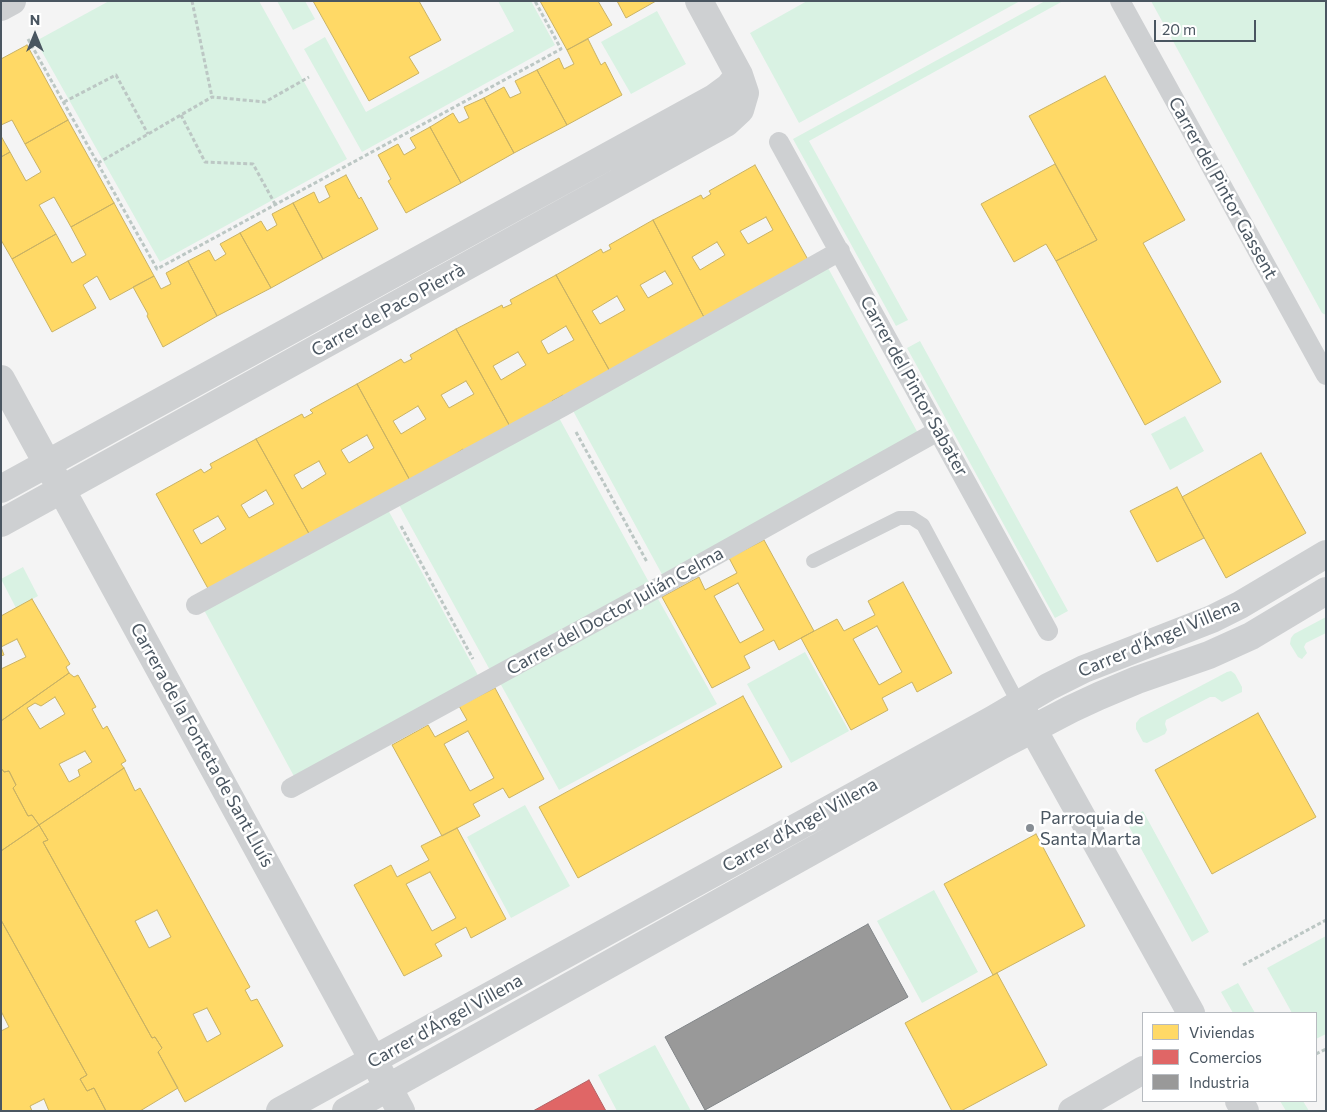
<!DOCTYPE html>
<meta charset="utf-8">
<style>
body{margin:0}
#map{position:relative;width:1327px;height:1112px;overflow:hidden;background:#f4f4f4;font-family:Commissioner,sans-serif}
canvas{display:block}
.frame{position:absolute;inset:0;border:2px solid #4a5661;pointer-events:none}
.legend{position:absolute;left:1142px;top:1012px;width:175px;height:90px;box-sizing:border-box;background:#fff;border:1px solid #b7bbc0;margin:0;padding:6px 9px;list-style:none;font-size:15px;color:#4a5661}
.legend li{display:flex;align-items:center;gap:10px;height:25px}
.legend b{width:25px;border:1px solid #b7bbc0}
.north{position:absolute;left:10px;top:10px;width:50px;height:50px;-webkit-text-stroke:4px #fff;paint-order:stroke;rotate:0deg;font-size:14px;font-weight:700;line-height:20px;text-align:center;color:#4a5661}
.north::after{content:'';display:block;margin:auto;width:18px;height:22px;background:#4a5661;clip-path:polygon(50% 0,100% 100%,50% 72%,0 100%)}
.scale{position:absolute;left:1154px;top:20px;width:102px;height:22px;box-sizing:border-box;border:2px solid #4a5661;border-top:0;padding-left:6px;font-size:15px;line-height:18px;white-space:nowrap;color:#4a5661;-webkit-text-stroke:4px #fff;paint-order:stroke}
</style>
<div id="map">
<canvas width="1327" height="1112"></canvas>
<div class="frame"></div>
<ul class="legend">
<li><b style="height:14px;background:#ffd966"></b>Viviendas</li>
<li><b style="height:14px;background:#e06666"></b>Comercios</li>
<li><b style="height:14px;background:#999"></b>Industria</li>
</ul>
<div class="north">N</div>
<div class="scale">20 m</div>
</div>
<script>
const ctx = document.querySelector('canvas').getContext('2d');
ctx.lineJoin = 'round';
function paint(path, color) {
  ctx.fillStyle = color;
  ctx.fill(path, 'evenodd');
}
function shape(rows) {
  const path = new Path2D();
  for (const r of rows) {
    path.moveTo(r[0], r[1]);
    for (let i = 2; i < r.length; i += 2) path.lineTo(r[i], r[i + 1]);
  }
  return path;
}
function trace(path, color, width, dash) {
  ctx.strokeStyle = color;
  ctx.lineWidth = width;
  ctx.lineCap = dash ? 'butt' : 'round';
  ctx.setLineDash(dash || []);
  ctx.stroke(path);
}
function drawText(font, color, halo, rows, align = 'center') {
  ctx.font = font + ' Commissioner,sans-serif';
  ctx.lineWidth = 5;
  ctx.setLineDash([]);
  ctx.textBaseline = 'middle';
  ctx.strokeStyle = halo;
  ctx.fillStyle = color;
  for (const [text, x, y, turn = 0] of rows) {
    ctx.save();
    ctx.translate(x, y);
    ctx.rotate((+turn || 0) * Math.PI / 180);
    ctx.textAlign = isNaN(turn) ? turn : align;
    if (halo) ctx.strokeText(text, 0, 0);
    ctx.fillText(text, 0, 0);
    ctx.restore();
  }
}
paint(shape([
 [109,1,259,1,347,159,160,262,36,41],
 [277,1,305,1,315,19,293,30],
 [498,1,531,1,555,45,362,152,304,49,325,37,366,112,514,31],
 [807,1,1020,1,799,123,750,33],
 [1045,1,1063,1,809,141,908,320,896,326,793,139],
 [1151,1,1326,1,1326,315,1322,313],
 [657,11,686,64,631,94,601,42],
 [827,266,919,435,664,578,571,407],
 [920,341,1068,611,1055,618,907,348],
 [558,416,651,586,491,672,398,503],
 [1185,416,1204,451,1170,470,1151,434],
 [387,508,480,679,296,780,204,610],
 [23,567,38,596,16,608,1,579],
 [657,597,717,704,559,790,500,683],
 [1326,617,1326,633,1306,643,1304,647,1307,653,1302,659,1298,657,1290,644,1291,638,1294,634],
 [805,652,849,731,791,763,747,684],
 [1231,671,1235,674,1242,687,1242,692,1222,702,1215,697,1210,697,1166,720,1165,724,1167,730,1165,734,1147,743,1143,742,1136,729,1136,723,1140,718,1227,672],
 [525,805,570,886,511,918,467,837],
 [1143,811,1209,932,1192,942,1126,821],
 [934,890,978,972,922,1003,877,921],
 [1326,936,1326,1034,1316,1039,1316,1013,1292,1013,1267,968],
 [1238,983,1255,1013,1233,1013,1221,992],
 [655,1045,691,1111,617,1111,598,1075],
 [1280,1101,1303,1101,1309,1111,1286,1111]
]), '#d9f2e3');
const homes = shape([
 [313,1,419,1,441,40,409,57,419,73,369,101,313,1],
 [540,1,598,1,612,25,567,50,540,1],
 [617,1,656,1,626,18,617,1],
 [588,39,601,65,605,62,622,95,567,125,537,70,559,58,564,69,574,64,567,50,588,39],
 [27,45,68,120,25,144,12,120,1,125,1,59,27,45],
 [537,70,567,125,514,153,484,98,504,87,510,98,521,93,515,81,537,70],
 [1105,76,1185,220,1143,243,1221,382,1145,425,1056,261,1097,240,1029,116,1105,76],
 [484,98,514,153,461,183,430,127,453,113,459,123,469,118,464,107,484,98],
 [68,120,114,203,71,227,54,197,39,205,56,234,12,259,1,240,1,157,10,152,26,181,41,172,25,144,68,120],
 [430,127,461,183,406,213,388,181,391,179,378,155,398,144,404,155,416,148,410,138,430,127],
 [1,136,10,152,1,157,1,136],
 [1055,164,1097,240,1056,261,1046,244,1014,262,981,204,1055,164],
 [755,165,811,265,707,323,653,220,701,195,703,199,711,194,709,191,755,165],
 [766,217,773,230,748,244,740,231,766,217],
 [717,242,725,255,700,270,692,257,717,242],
 [346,175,359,199,361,197,378,229,323,259,293,203,314,192,319,203,330,197,325,186,346,175],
 [114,203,154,276,110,300,97,276,83,285,96,308,52,332,12,259,56,234,72,263,86,255,71,227,114,203],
 [293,203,323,259,271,288,240,233,261,221,267,231,277,225,272,214,293,203],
 [653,220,707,323,612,375,556,275,601,249,603,253,611,249,609,245,653,220],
 [665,271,673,284,648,298,640,285,665,271],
 [617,296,625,310,600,324,592,311,617,296],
 [240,233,271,288,217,316,188,261,209,250,215,261,226,254,220,244,240,233],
 [188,261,217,316,163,347,147,316,148,314,133,287,154,276,161,289,171,284,166,273,188,261],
 [556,275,612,375,566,401,563,395,552,401,555,406,512,430,456,329,502,305,503,308,512,304,510,300,556,275],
 [566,326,574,340,548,354,541,341,566,326],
 [518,352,526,365,501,380,493,366,518,352],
 [456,329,512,430,466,455,463,449,412,484,357,384,401,359,404,363,412,359,410,355,456,329],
 [466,381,474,394,449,408,441,395,466,381],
 [418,406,426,419,401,434,393,421,418,406],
 [357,384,412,484,312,539,256,439,302,414,304,418,313,413,310,410,357,384],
 [367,435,374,448,349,463,341,450,367,435],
 [319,461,326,474,302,489,294,475,319,461],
 [256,439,312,539,211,594,156,494,201,469,204,473,212,468,210,464,256,439],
 [266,490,274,504,249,518,241,505,266,490],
 [218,516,226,529,201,544,193,530,218,516],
 [1261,453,1306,533,1226,578,1182,497,1261,453],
 [1177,487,1204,538,1157,562,1130,511,1177,487],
 [764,540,814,631,779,650,774,640,744,656,750,668,712,688,662,597,699,577,705,590,737,573,729,558,764,540],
 [903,582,952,673,917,692,912,682,882,698,888,710,851,730,801,638,837,619,844,631,875,615,868,601,903,582],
 [738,583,764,630,740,643,714,596,738,583],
 [32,599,70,664,66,667,69,673,1,721,1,616,32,599],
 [877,626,902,672,879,685,853,639,877,626],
 [17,639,26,657,1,669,1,656,4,655,1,647,17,639],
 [69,673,74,677,78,675,96,707,92,709,103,729,107,726,126,761,121,764,124,768,39,825,32,815,28,816,13,788,16,785,9,771,4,772,1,768,1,721,69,673],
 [495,688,544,779,509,798,503,788,473,804,480,816,442,836,392,745,428,725,435,737,467,720,459,706,495,688],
 [743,696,782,767,578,878,539,807,743,696],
 [55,697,65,714,40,729,27,708,35,703,41,706,55,697],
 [1258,713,1316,817,1212,874,1155,770,1258,713],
 [468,731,494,778,470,791,444,744,468,731],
 [85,751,92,762,78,770,80,776,69,782,59,764,85,751],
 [1,768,4,772,9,771,16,785,13,788,28,816,32,815,39,825,1,851,1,768],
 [124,768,135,791,140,788,250,987,245,990,251,1001,257,999,283,1046,185,1102,158,1052,162,1048,155,1037,152,1038,43,842,48,840,39,825,124,768],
 [39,825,48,840,43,842,152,1038,155,1037,162,1048,158,1052,178,1088,140,1111,106,1111,94,1088,87,1091,80,1079,87,1075,1,920,1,851,39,825],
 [457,828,506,919,471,938,466,927,435,944,442,956,404,976,354,885,391,865,397,877,429,860,421,846,457,828],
 [1036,834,1085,926,993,975,944,884,1036,834],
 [430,872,456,918,432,931,406,884,430,872],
 [157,910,171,937,149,948,135,921,157,910],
 [1,920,87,1075,80,1079,87,1091,94,1088,106,1111,1,1111,1,920],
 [997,973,1047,1065,961,1111,952,1111,905,1023,997,973],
 [207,1008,221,1034,207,1042,193,1014,207,1008],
 [1,1011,9,1027,1,1031,1,1011],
 [44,1099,49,1111,32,1111,30,1106,44,1099]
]);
paint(homes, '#ffd966');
trace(homes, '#c9b264', 1);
const shops = shape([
 [589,1080,606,1111,533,1111,589,1080]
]);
paint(shops, '#e06666');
trace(shops, '#b36164', 1);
const industry = shape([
 [868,924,908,997,705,1110,665,1037,868,924]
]);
paint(industry, '#999');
trace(industry, '#818588', 1);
trace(shape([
 [192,1,212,97],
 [28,39,157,269,561,49,535,1],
 [64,102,116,75,148,134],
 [181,115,205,162,253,164,275,204],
 [98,163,212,97,265,102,309,77],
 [576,432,647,562],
 [401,526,473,659],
 [1243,965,1326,920],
 [1316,1054,1326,1049]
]), '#bcc7c4', 3, [4, 2.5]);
trace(shape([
 [813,561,899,518,912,518,923,525,1019,704]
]), '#ced0d2', 14);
trace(shape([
 [1120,1,1326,375],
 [779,142,1048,631],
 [196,605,562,407,840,251],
 [291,788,661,586,938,431]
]), '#ced0d2', 20);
trace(shape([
 [1,7,12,1],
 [1,379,401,1111],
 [1,489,714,98,729,87,739,75],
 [1,523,726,123,740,110,745,93,739,75,699,1],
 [1024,713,1191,1013],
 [1239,1101,1245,1111],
 [280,1111,992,720,1048,687,1084,669,1212,619,1240,605,1326,554],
 [346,1111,1002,745,1071,709,1099,696,1137,680,1209,655,1251,636,1326,591],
 [1072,1111,1143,1070]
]), '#ced0d2', 28);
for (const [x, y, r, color] of [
 [1030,828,5,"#868d94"]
]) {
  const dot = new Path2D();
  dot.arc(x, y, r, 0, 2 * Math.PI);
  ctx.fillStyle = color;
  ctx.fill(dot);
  trace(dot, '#fff', 2);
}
drawText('18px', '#4a5661', '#fff', [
 ["Carrer del Pintor Gassent",1223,188,61],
 ["Carrer de Paco Pierrà",388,310,-29],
 ["Carrer del Pintor Sabater",914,386,61],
 ["Carrer del Doctor Julián Celma",615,611,-29],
 ["Carrer d'Ángel Villena",1159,638,-23],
 ["Carrera de la Fonteta de Sant Lluís",202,745,61],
 ["Carrer d'Ángel Villena",800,825,-29],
 ["Carrer d'Ángel Villena",445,1021,-29]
]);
drawText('18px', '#4a5661', '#fff', [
 ["Parroquia de",1040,818],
 ["Santa Marta",1040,839]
], 'left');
</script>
